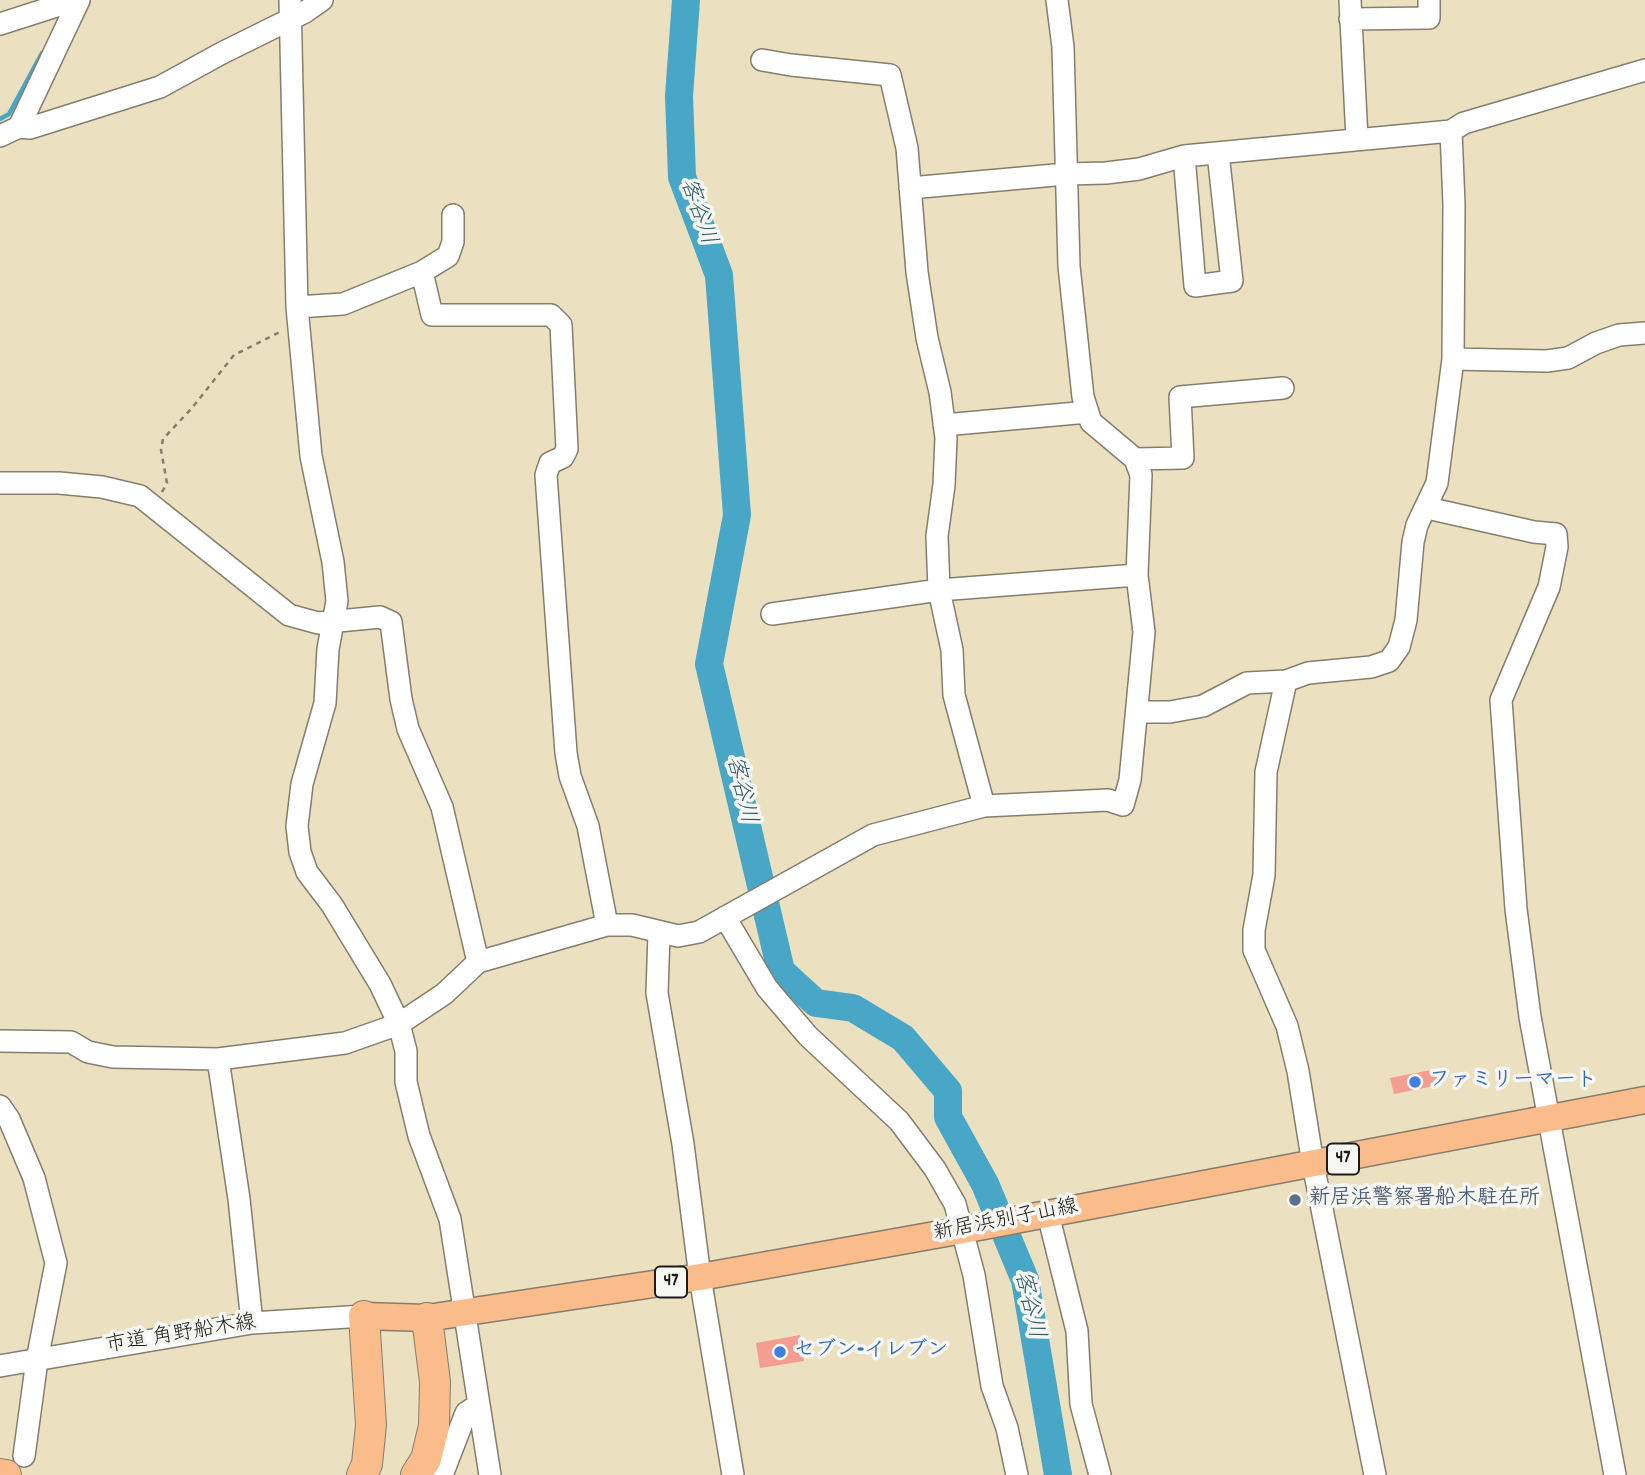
<!DOCTYPE html>
<meta charset="utf-8">
<style>
body{margin:0}
canvas{display:block;background:#ebe0bf}
</style>
<canvas width="1645" height="1475"></canvas>
<script>
const ctx = document.querySelector('canvas').getContext('2d');
ctx.lineJoin = 'round';
function shape(rows) {
  const path = new Path2D();
  for (const r of rows) {
    path.moveTo(r[0], r[1]);
    for (let i = 2; i < r.length; i += 2) path.lineTo(r[i], r[i + 1]);
  }
  return path;
}
function trace(path, color, width, dash) {
  ctx.strokeStyle = color;
  ctx.lineWidth = width;
  ctx.lineCap = dash ? 'butt' : 'round';
  ctx.setLineDash(dash || []);
  ctx.stroke(path);
}
function paint(path, color) {
  ctx.fillStyle = color;
  ctx.fill(path, 'evenodd');
}
function drawText(font, color, halo, rows, align = 'center') {
  ctx.font = font + ' Dekko,"Klee One",sans-serif';
  ctx.lineWidth = 7;
  ctx.setLineDash([]);
  ctx.textBaseline = 'middle';
  ctx.strokeStyle = halo;
  ctx.fillStyle = color;
  for (const [text, x, y, turn = 0] of rows) {
    ctx.save();
    ctx.translate(x, y);
    ctx.rotate((+turn || 0) * Math.PI / 180);
    ctx.textAlign = isNaN(turn) ? turn : align;
    if (halo) ctx.strokeText(text, 0, 0);
    ctx.fillText(text, 0, 0);
    ctx.restore();
  }
}
trace(shape([
 [0,119,9,114,42,53]
]), '#48a7c7', 4.5);
trace(shape([
 [686,0,679,96,682,177,719,275,737,515,709,664,781,971,816,1003,853,1008,903,1038,948,1091,948,1117,985,1184,1025,1280,1058,1475]
]), '#48a7c7', 28);
paint(shape([
 [1436,1069,1439,1085,1394,1094,1390,1078],
 [800,1335,804,1361,760,1368,756,1343]
]), '#f59d90');
const minor = shape([
 [290,0,297,307,311,456,333,562,337,601,328,649,325,703,302,784,297,826,300,852,307,872,332,905,380,984,399,1024,406,1051,406,1082,419,1136,450,1219,490,1475],
 [1350,0,1357,139],
 [1350,19,1429,18,1429,0],
 [0,24,75,0],
 [762,60,791,65,890,75,907,148,917,272,927,338,940,392,946,438,944,485,937,536,939,590,952,650,954,695,984,806],
 [19,127,30,128,160,87,222,53,305,12,322,0],
 [0,136,19,127,79,0],
 [1184,156,1195,286,1232,281,1218,153],
 [910,188,1066,174,1106,173,1139,169,1184,156,1451,131,1464,123,1645,70],
 [422,272,432,315,551,315,561,325,567,449,563,457,550,463,546,475,566,753,570,776,588,826,607,925],
 [297,307,343,304,422,272,448,256,453,242,453,215],
 [1453,359,1547,361,1568,358,1596,343,1619,335,1645,333],
 [944,425,1088,412],
 [1135,459,1183,458,1180,397,1283,388],
 [0,483,59,483,102,487,140,496,289,615,318,623,380,617,391,622,401,699,408,729,442,807,478,962],
 [1428,505,1436,510,1534,532,1556,534,1557,547,1549,587,1501,700,1516,909,1530,1017,1615,1475],
 [772,614,939,590,1137,575],
 [1286,681,1266,772,1264,875,1254,930,1254,950,1287,1026,1298,1071,1313,1164,1375,1475],
 [1137,712,1170,712,1203,706,1247,683,1286,681,1308,673,1371,667,1389,661,1399,647,1406,620,1413,542,1417,525,1437,483,1453,359,1454,204,1451,131],
 [725,917,767,988,808,1036,899,1121,935,1169,955,1204,974,1275,992,1386,1007,1428,1017,1475],
 [659,933,657,993,683,1144,700,1277,733,1475],
 [0,1041,71,1042,88,1052,113,1057,218,1059,239,1199,252,1323],
 [218,1059,345,1043,399,1024,444,994,478,962,607,925,632,925,678,936,699,932,873,835,984,806,1108,800,1123,805,1130,780,1144,632,1137,575,1141,475,1135,459,1091,422,1083,397,1069,266,1063,47,1057,0],
 [0,1106,9,1119,34,1178,56,1263,37,1360,24,1456],
 [1048,1214,1077,1331,1081,1404,1100,1475],
 [0,1366,252,1323,364,1316],
 [442,1475,466,1413,478,1405]
]);
const major = shape([
 [364,1316,427,1318,700,1277,963,1230,1645,1100]
]);
const highway = shape([
 [0,1474,6,1475],
 [362,1475,367,1464,371,1425,364,1316],
 [416,1475,426,1459,434,1426,435,1382,427,1318]
]);
trace(minor, '#847e6e', 24);
trace(major, '#847e6e', 29);
trace(highway, '#847e6e', 32);
trace(shape([
 [162,492,167,483,161,450,163,439,192,408,234,355,280,332]
]), '#847e6e', 2.5, [5, 5]);
trace(minor, '#fff', 21);
trace(major, '#fabc8b', 26);
trace(highway, '#fabc8b', 30);
for (const [x, y, r, color] of [
 [1415,1082,7,"#3f7fe0"],
 [1295,1200,7,"#5c6f8a"],
 [780,1352,7,"#3f7fe0"]
]) {
  const dot = new Path2D();
  dot.arc(x, y, r, 0, 2 * Math.PI);
  ctx.fillStyle = color;
  ctx.fill(dot);
  trace(dot, '#f6f6f2', 2.5);
}
for (const [x, y, w] of [
 [1343,1159,32],
 [671,1282,32]
]) {
  const box = new Path2D();
  box.roundRect(x - w / 2, y - 15.5, w, 31, 5);
  ctx.fillStyle = '#f6f6f2';
  ctx.fill(box);
  trace(box, '#1c1c1c', 2);
}
drawText('bold 19px', '#1c1c1c', null, [
 ["47",1343,1159],
 ["47",671,1282]
]);
drawText('bold 21px', '#366cbe', '#f6f6f2', [
 ["ファミリーマート",1429,1082],
 ["セブン-イレブン",794,1352]
], 'left');
drawText('bold 21px', '#4e5e75', '#f6f6f2', [
 ["新居浜警察署船木駐在所",1309,1200]
], 'left');
drawText('21px', '#1c1c1c', '#f6f6f2', [
 ["新居浜別子山線",1006,1222,-11],
 ["市道 角野船木線",181,1336,-9]
]);
drawText('italic 23px', '#305b69', '#f6f6f2', [
 ["客谷川",696,212,71],
 ["客谷川",739,790,77],
 ["客谷川",1027,1305,77]
]);
</script>
